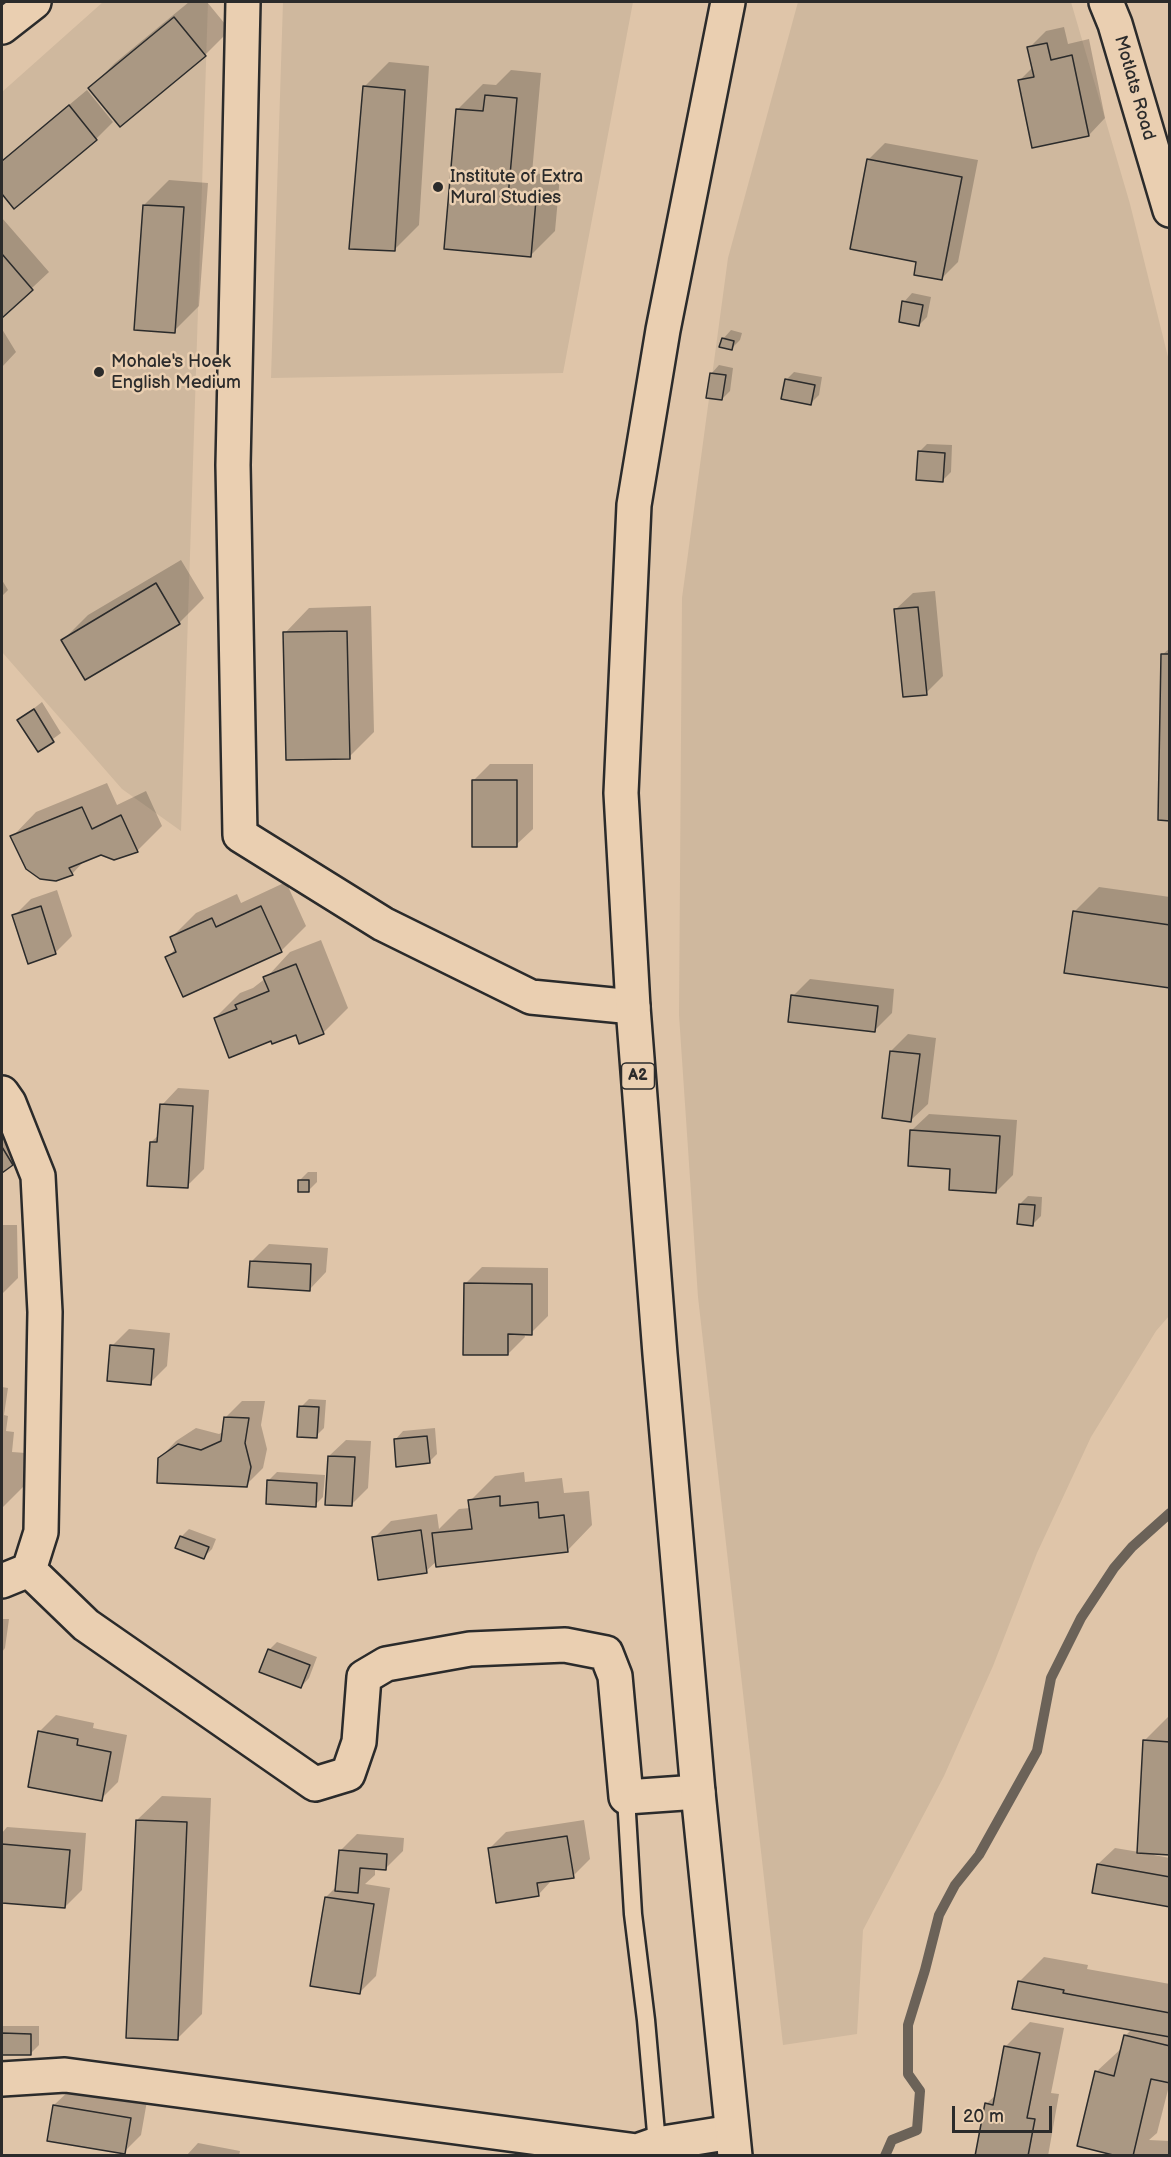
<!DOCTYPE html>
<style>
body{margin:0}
#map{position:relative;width:1171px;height:2157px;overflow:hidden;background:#dfc5a9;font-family:"Balsamiq Sans",sans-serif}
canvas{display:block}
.frame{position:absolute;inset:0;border:3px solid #2b2b2b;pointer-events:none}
.scale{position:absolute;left:952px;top:2106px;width:100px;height:27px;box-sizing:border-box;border:3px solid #2b2b2b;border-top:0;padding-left:8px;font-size:18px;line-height:21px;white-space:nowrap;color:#2b2b2b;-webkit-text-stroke:4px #eacfb1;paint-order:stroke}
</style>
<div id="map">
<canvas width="1171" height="2157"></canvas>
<div class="frame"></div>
<div class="scale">20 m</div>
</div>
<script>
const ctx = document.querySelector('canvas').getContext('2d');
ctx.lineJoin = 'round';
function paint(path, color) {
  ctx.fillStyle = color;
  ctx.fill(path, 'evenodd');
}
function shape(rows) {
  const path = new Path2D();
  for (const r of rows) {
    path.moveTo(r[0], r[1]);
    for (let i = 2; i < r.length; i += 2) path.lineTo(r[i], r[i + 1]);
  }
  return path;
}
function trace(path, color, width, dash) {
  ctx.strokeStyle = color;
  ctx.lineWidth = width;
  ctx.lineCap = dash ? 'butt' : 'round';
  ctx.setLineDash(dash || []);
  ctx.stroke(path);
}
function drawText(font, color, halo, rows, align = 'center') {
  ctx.font = font + ' "Balsamiq Sans",sans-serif';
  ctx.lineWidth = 5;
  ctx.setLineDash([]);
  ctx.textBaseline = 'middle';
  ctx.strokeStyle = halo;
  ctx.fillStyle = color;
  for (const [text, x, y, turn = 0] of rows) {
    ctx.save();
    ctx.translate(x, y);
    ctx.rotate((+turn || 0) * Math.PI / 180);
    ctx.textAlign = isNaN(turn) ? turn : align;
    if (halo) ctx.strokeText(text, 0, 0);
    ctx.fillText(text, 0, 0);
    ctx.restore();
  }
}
paint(shape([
 [103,2,208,2,181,831,122,789,2,652,2,92],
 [283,2,633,2,563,373,271,378],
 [798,2,1071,2,1130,204,1169,361,1169,1316,1156,1331,1091,1437,1037,1553,993,1666,944,1776,863,1930,857,2034,783,2045,698,1297,679,1015,682,598,728,258]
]), '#cfb89e');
paint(shape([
 [189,2,207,2,230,30,205,55,90,88,115,63],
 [1064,27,1068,44,1089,39,1105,118,1089,135,1019,81,1033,67,1029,48,1046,31],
 [389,62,429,66,419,225,394,250,364,87],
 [511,70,541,73,532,173,560,176,555,231,530,256,458,109,483,84,496,85],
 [87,90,113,122,96,139,14,207,2,192,2,161],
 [885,143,978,160,958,262,941,279,918,260,869,159],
 [169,180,208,183,199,306,174,331,144,205],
 [2,218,49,272,2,316],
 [912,293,931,297,927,317,919,325,904,302],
 [2,329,16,352,2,367],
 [731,330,742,333,740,340,732,348,723,339],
 [719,365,733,368,730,391,722,399,711,374],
 [794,372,822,377,819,395,811,403,786,380],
 [927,444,952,445,951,472,943,480,919,452],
 [181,560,204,598,179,623,63,640,88,615],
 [2,580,8,590,2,596],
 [935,591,943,676,926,693,896,609,913,593],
 [371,606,374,732,349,757,285,633,309,608],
 [1170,648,1170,819,1162,655],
 [42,702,61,733,38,750,19,720],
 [490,764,533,764,533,829,516,845,473,781],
 [107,783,117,805,146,791,162,826,137,851,100,853,87,858,72,874,12,837,36,812],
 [286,882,306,926,281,951,167,958,176,948,171,938,196,913,237,894,241,903],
 [1099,887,1170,897,1170,987,1074,912],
 [57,890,72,936,55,953,14,916,31,899],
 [321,940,348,1008,323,1033,296,1033,272,1039,215,1018,240,993,253,988,266,978,290,952],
 [810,979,894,989,892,1013,875,1030,793,996],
 [908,1034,936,1038,928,1104,911,1120,891,1051],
 [178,1088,209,1090,204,1169,187,1186,151,1142,160,1134,162,1105],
 [2,1104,29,1148,13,1164,2,1172],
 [929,1114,1017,1120,1013,1175,996,1192,952,1168,912,1130],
 [308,1172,317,1172,317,1182,309,1190,300,1180],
 [1028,1196,1042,1197,1041,1216,1033,1224,1020,1204],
 [2,1225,17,1225,18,1278,2,1294],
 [269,1244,328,1248,326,1272,310,1289,252,1261],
 [482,1267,548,1268,548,1316,531,1333,524,1333,525,1337,508,1354,465,1284],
 [129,1329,170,1333,167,1366,150,1383,112,1346],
 [2,1387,8,1388,4,1415,8,1416,6,1431,14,1432,12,1452,26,1453,23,1487,2,1508],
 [309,1399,326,1400,324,1428,316,1436,301,1407],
 [242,1401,265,1401,261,1425,267,1449,263,1468,246,1485,159,1459,176,1441,196,1428,219,1434,223,1432,225,1418],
 [435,1428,437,1454,429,1462,395,1440,403,1431],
 [346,1440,371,1441,368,1488,351,1505,329,1456],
 [277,1472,325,1475,323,1497,315,1505,269,1480],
 [524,1472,525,1482,562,1478,564,1493,589,1491,592,1525,568,1550,437,1561,426,1571,374,1538,391,1521,437,1514,439,1529,459,1509,470,1508,470,1501,495,1476],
 [189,1529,216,1539,212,1549,204,1557,181,1537],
 [2,1619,9,1619,5,1648,2,1652],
 [277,1642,317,1657,309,1678,301,1687,269,1650],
 [56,1715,94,1723,93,1728,127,1735,118,1782,101,1799,39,1732],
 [1169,1716,1170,1854,1155,1853,1154,1855,1170,1858,1170,1905,1098,1864,1115,1848,1139,1852,1144,1741],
 [162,1796,211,1798,202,2014,177,2039,137,1820],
 [584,1820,590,1859,573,1876,553,1879,538,1895,489,1849,506,1832],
 [7,1827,86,1833,82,1890,65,1907,2,1901,2,1833],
 [357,1834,404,1838,403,1851,386,1868,375,1867,375,1875,365,1884,390,1888,376,1976,359,1993,326,1897,337,1886,340,1851],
 [1044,1957,1088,1965,1087,1969,1170,1984,1170,2082,1157,2133,1149,2140,1170,2141,1170,2156,1123,2156,1096,2072,1123,2047,1125,2036,1132,2029,1019,1982],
 [1030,2022,1064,2028,1051,2093,1059,2094,1048,2156,976,2156,986,2104,997,2094,1005,2047],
 [2,2026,39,2026,39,2045,30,2054,2,2053],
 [71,2089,147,2101,141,2135,124,2152,54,2105],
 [198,2143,240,2151,239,2156,186,2156]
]), '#0003');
trace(shape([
 [885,2156,892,2140,917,2130,920,2091,908,2074,908,2025,925,1970,939,1915,955,1885,979,1855,1037,1751,1051,1678,1081,1618,1114,1568,1132,1547,1170,1513]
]), '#6b6258', 10);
const building = shape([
 [174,17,206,56,120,127,88,88,174,17],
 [1047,43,1051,60,1072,55,1089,136,1032,148,1018,80,1034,77,1027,47,1047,43],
 [363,86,405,90,395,251,349,249,363,86],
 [485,95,517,98,508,197,536,200,531,257,444,249,456,109,483,111,485,95],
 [69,105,97,140,14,209,2,194,2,161,69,105],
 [867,159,962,177,942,280,914,275,916,262,850,249,867,159],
 [143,205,184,207,175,333,134,330,143,205],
 [2,254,33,290,2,318,2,254],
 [902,301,923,305,919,326,899,322,902,301],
 [722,338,734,341,732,350,719,347,722,338],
 [710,373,726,375,722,400,706,398,710,373],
 [785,379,815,385,811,405,781,399,785,379],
 [918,451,945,453,943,482,916,480,918,451],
 [156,583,180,624,85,680,61,640,156,583],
 [918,607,927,695,903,697,894,609,918,607],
 [347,631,350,759,286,760,283,632,347,631],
 [1161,654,1170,654,1170,821,1158,820,1161,654],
 [34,709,54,742,38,752,17,720,34,709],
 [472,780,517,780,517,847,472,847,472,780],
 [82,807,92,829,121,815,138,852,114,860,101,855,69,868,73,875,56,881,40,879,26,869,10,836,82,807],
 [41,906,56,954,28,964,12,915,41,906],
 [261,906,282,952,183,997,165,957,176,952,170,937,212,918,216,927,261,906],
 [1073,911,1170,925,1170,988,1064,973,1073,911],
 [296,964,324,1034,299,1044,296,1035,272,1044,271,1041,229,1058,214,1018,237,1009,235,1005,269,991,263,977,296,964],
 [791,995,878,1006,875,1032,788,1022,791,995],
 [890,1051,920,1054,911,1122,882,1118,890,1051],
 [160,1104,193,1106,188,1188,147,1186,150,1142,157,1142,160,1104],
 [910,1130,1000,1136,996,1193,949,1190,950,1169,908,1166,910,1130],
 [2,1147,13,1165,2,1173,2,1147],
 [298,1180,309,1180,309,1192,298,1192,298,1180],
 [1019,1204,1035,1205,1033,1226,1017,1224,1019,1204],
 [250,1261,311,1264,310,1291,248,1287,250,1261],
 [464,1283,532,1284,532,1335,508,1334,508,1355,463,1355,464,1283],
 [110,1345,154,1349,151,1385,107,1381,110,1345],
 [299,1406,319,1407,317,1438,297,1437,299,1406],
 [224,1417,249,1418,245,1443,251,1467,247,1487,157,1483,158,1458,178,1444,201,1450,221,1441,224,1417],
 [427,1436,430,1463,396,1467,394,1439,427,1436],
 [328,1456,355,1457,352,1506,325,1505,328,1456],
 [267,1480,317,1483,316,1507,266,1504,267,1480],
 [500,1496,500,1506,538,1502,539,1518,564,1515,568,1552,436,1567,432,1533,472,1529,468,1500,500,1496],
 [421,1530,427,1573,378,1580,372,1537,421,1530],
 [180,1536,209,1547,204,1559,175,1548,180,1536],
 [268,1649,310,1665,301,1688,259,1672,268,1649],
 [38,1731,78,1739,77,1745,111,1752,102,1801,28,1787,38,1731],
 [1143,1740,1170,1742,1170,1855,1137,1853,1143,1740],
 [136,1820,187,1822,178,2040,126,2038,136,1820],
 [567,1836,574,1878,537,1883,539,1896,496,1903,488,1848,567,1836],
 [2,1844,70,1850,65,1908,2,1903,2,1844],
 [339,1850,387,1854,386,1870,360,1868,358,1893,335,1891,339,1850],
 [1097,1864,1170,1877,1170,1907,1092,1893,1097,1864],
 [325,1897,374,1904,360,1994,310,1986,325,1897],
 [1018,1981,1064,1990,1063,1993,1170,2013,1170,2037,1012,2009,1018,1981],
 [2,2033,31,2034,31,2055,2,2055,2,2033],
 [1124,2035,1170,2046,1170,2083,1151,2079,1133,2156,1117,2156,1077,2146,1095,2071,1114,2076,1124,2035],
 [1004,2046,1040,2053,1027,2118,1035,2119,1028,2156,975,2156,985,2103,993,2105,1004,2046],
 [53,2105,131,2118,125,2154,47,2141,53,2105]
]);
paint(building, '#aa9883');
trace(building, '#2b2b2b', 1.5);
const lane = shape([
 [626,1797,633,1914,646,2020,657,2144]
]);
const street = shape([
 [243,2,233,465,240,835,383,924,531,997,633,1007],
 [1106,2,1115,24,1170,210],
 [2,27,34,2],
 [2,1093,9,1103,38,1176,45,1312,41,1532,29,1570,2,1581],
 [29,1570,86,1625,315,1784,348,1774,359,1742,364,1677,386,1664,470,1649,565,1645,606,1653,615,1676,626,1797,698,1792],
 [2,2079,65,2075,637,2151,657,2144,732,2132]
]);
const primary = shape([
 [728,2,663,330,634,505,621,793,633,1007,660,1354,698,1792,735,2156]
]);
trace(lane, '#2b2b2b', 21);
trace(street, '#2b2b2b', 38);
trace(primary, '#2b2b2b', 38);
trace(lane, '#eacfb1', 16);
trace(street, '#eacfb1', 33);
trace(primary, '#eacfb1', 33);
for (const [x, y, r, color] of [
 [438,187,6,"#2b2b2b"],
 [99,372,6,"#2b2b2b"]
]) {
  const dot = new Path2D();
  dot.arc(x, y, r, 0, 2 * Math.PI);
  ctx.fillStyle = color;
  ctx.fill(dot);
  trace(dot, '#eacfb1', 2);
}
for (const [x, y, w] of [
 [638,1076,33]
]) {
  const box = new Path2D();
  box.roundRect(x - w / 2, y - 13, w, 26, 4.5);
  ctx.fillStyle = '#eacfb1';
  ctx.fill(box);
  trace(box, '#2b2b2b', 1.5);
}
drawText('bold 16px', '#2b2b2b', null, [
 ["A2",638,1076]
]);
drawText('18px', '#2b2b2b', '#eacfb1', [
 ["Motlats Road",1134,88,74]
]);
drawText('18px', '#2b2b2b', '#eacfb1', [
 ["Institute of Extra",450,177],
 ["Mural Studies",450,198],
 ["Mohale's Hoek",111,362],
 ["English Medium",111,383]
], 'left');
</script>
